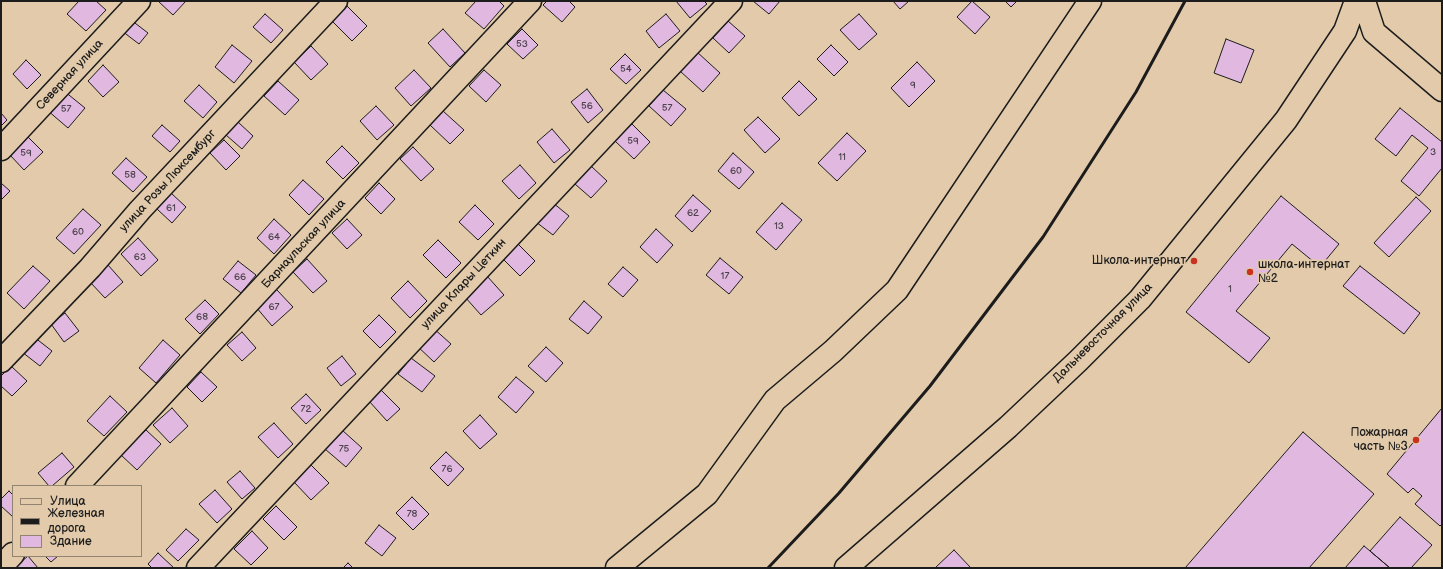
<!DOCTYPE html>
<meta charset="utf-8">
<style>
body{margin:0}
#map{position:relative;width:1443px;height:569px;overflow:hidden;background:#e2caaa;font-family:"Balsamiq Sans",sans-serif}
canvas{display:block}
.frame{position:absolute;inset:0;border:2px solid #1c1c1c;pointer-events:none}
.legend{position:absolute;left:12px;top:485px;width:130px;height:72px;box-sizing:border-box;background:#e2caaa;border:1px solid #938471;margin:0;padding:5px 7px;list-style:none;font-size:12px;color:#1c1c1c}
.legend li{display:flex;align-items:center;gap:8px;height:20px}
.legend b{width:20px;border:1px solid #938471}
</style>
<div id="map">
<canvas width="1443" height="569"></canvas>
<div class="frame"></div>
<ul class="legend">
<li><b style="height:5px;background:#e2caaa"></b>Улица</li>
<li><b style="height:5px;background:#1c1c1c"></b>Железная дорога</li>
<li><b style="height:11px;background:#e1b8df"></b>Здание</li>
</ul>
</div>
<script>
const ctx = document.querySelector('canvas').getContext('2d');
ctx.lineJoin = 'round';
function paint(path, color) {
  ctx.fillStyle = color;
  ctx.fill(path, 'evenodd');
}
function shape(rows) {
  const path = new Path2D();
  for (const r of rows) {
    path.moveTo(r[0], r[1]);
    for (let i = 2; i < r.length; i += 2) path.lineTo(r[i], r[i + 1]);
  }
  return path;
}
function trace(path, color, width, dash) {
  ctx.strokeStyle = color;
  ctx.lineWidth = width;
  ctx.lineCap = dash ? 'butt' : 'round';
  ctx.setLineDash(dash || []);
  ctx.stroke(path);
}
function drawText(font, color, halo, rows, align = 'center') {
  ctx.font = font + ' "Balsamiq Sans",sans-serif';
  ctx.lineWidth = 3.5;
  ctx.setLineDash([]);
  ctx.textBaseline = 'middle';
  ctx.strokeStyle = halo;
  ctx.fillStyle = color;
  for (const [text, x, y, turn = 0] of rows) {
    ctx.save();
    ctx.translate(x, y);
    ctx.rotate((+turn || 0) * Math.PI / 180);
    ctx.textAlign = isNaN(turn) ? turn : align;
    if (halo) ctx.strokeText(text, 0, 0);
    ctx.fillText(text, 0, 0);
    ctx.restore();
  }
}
const building = shape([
 [79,1,96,1,106,10,86,31,67,14,79,1],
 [158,1,186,1,173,15,158,1],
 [476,1,499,1,504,6,484,29,465,13,476,1],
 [547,1,569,1,575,7,562,22,543,5,547,1],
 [676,1,704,1,707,4,690,18,676,1],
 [753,1,780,1,769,14,753,1],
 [893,1,909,1,900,9,893,1],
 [972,1,990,17,975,34,957,17,972,1],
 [1005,1,1017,1,1011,7,1005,1],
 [347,6,367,26,352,41,332,21,347,6],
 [265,14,283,30,271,43,253,27,265,14],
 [666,14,680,31,659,48,646,31,666,14],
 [859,14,877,34,859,50,840,30,859,14],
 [131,20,148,33,139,44,122,31,131,20],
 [728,21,745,36,729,53,713,38,728,21],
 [443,29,465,53,450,67,428,43,443,29],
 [522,29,538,45,523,59,507,44,522,29],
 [1226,39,1254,50,1241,83,1214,73,1226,39],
 [232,45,252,61,234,83,215,67,232,45],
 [831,45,848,62,834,76,817,59,831,45],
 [311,46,328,64,311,80,294,62,311,46],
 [697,52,720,73,703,92,680,71,697,52],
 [625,54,641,70,626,84,610,69,625,54],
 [26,60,41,75,27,89,13,74,26,60],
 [917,62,935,81,909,107,891,88,917,62],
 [103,65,119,82,103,97,88,81,103,65],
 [414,70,431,88,411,106,395,88,414,70],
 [484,70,501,85,486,102,469,86,484,70],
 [278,81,299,100,285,115,264,96,278,81],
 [799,81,817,99,799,116,782,98,799,81],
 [199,85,217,102,203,118,184,101,199,85],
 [587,89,603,110,588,123,571,102,587,89],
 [663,90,686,109,671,126,649,106,663,90],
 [64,91,85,108,68,128,47,110,64,91],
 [376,106,394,125,377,140,360,121,376,106],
 [1400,108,1442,142,1442,168,1419,196,1401,181,1428,148,1412,135,1396,156,1375,139,1400,108],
 [443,111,464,130,450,144,430,125,443,111],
 [1,113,7,120,1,126,1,113],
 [758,117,780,139,765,153,744,130,758,117],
 [238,122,253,136,242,149,226,135,238,122],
 [632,124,650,142,634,159,615,141,632,124],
 [162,125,180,141,170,152,152,136,162,125],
 [552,129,570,150,554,163,537,142,552,129],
 [847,133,866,151,837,181,818,163,847,133],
 [28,137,43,152,24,170,10,155,28,137],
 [224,140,240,156,226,170,210,153,224,140],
 [342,146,359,163,343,179,326,162,342,146],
 [413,147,434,169,421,181,400,159,413,147],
 [733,153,754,172,739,189,718,171,733,153],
 [126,158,147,177,133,192,112,173,126,158],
 [520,165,536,183,519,199,502,181,520,165],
 [591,166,607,181,591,198,575,184,591,166],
 [303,180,324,199,309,215,289,195,303,180],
 [1,183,10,191,1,200,1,183],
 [379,183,395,199,381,214,365,198,379,183],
 [171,193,186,207,172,223,157,209,171,193],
 [693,195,711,211,692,232,675,216,693,195],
 [1281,196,1339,244,1320,267,1292,244,1236,311,1270,338,1249,363,1186,312,1281,196],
 [1416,197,1431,211,1389,257,1374,243,1416,197],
 [552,202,569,216,553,235,536,222,552,202],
 [782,203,802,220,776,250,756,232,782,203],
 [475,205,494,224,478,240,459,222,475,205],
 [83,209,101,225,74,254,56,238,83,209],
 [274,219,291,235,274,254,257,238,274,219],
 [347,219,362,235,347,249,332,233,347,219],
 [656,229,673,245,657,263,640,247,656,229],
 [138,238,158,260,141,276,121,254,138,238],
 [438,240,461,263,446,278,423,255,438,240],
 [518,244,535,261,520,276,503,259,518,244],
 [720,258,743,277,729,294,706,275,720,258],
 [307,259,327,281,313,293,293,272,307,259],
 [238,261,256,275,241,293,223,279,238,261],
 [108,265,123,282,105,298,90,282,108,265],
 [33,266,50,281,24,309,7,293,33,266],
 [1360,266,1420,313,1404,334,1343,286,1360,266],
 [623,267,638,280,623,297,608,284,623,267],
 [487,276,504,295,481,315,465,297,487,276],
 [408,281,427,301,410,318,391,298,408,281],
 [276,289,293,307,272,326,256,307,276,289],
 [205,300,219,314,200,334,185,319,205,300],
 [584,301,602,317,588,334,569,319,584,301],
 [65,313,79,331,64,342,51,324,65,313],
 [379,315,396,332,380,348,363,331,379,315],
 [432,327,451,344,434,362,415,344,432,327],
 [242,332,256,348,242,361,227,345,242,332],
 [34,337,52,351,40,366,22,352,34,337],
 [163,340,180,355,156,383,139,368,163,340],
 [546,347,563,363,546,382,528,366,546,347],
 [342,356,356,374,341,386,327,368,342,356],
 [411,358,435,376,422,392,398,374,411,358],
 [11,366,27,381,12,396,1,386,1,376,11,366],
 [201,372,217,387,202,402,187,387,201,372],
 [516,377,534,392,516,413,498,397,516,377],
 [381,390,400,409,387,421,369,401,381,390],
 [306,394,321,410,306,424,291,408,306,394],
 [110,396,127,412,104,436,87,421,110,396],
 [172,408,188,426,170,443,153,425,172,408],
 [1442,408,1442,524,1440,526,1415,504,1422,496,1413,488,1408,493,1387,474,1442,408],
 [480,415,497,434,480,449,463,431,480,415],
 [274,423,293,444,278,458,258,437,274,423],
 [146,430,161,444,137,470,121,455,146,430],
 [342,430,362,448,346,467,325,449,342,430],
 [1303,432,1374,494,1309,568,1185,568,1303,432],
 [446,452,464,469,448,486,430,468,446,452],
 [62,453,74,467,52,486,49,486,38,473,62,453],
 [311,465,329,483,311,500,294,482,311,465],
 [240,471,255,488,242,499,227,482,240,471],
 [215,490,232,509,217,523,199,504,215,490],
 [9,491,13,495,13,517,1,506,1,499,9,491],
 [412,497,429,514,413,530,396,513,412,497],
 [276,506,297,527,284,540,263,519,276,506],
 [1400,517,1432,545,1411,568,1390,568,1370,551,1400,517],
 [379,525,396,538,382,556,365,543,379,525],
 [186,529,199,540,178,561,166,550,186,529],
 [252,531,268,548,251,565,234,549,252,531],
 [1364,546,1370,551,1390,568,1345,568,1364,546],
 [954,550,971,568,935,568,954,550],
 [158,553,174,568,152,568,148,564,158,553],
 [28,556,38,568,14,568,28,556],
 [45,556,58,556,51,562,45,556],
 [348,563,353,568,343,568,348,563]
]);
paint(building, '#e1b8df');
trace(building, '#1c1c1c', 1);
const minor = shape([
 [1364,1,1374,32,1442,90],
 [1,149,139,1],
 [1,361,90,268,140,210,336,1],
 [77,486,530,1],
 [1,567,13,554],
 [198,568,731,1],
 [617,568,707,494,775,400,833,351,897,290,1090,1],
 [846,568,1008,427,1078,361,1140,299,1286,120,1345,31,1356,1]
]);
trace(minor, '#1c1c1c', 25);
trace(minor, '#e2caaa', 22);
trace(shape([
 [768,568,839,493,930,386,1043,237,1136,92,1185,1]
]), '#1c1c1c', 3);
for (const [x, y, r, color] of [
 [1194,261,4,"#c8321e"],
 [1250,272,4,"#c8321e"],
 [1416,440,4,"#c8321e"]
]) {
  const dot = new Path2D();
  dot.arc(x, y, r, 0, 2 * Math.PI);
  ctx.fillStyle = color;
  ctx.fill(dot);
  trace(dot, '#e2caaa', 1.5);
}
drawText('10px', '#4d434d', null, [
 ["53",522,44],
 ["54",626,69],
 ["9",913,85],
 ["56",587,106],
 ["57",667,108],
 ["57",66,109],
 ["59",633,141],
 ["3",1433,152],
 ["59",26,153],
 ["11",842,157],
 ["60",736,171],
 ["58",130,175],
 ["61",171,208],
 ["62",693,213],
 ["13",779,226],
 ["60",78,232],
 ["64",274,237],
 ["63",140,257],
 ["17",725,276],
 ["66",240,277],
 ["1",1230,289],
 ["67",274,307],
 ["68",202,317],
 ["72",306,409],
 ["75",344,449],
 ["76",447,469],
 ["78",412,514]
]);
drawText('12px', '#1c1c1c', '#e2caaa', [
 ["Северная улица",70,75,-47],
 ["улица Розы Люксембург",168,181,-47],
 ["Барнаульская улица",304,244,-47],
 ["улица Клары Цеткин",464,284,-47],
 ["Дальневосточная улица",1103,333,-45]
]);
drawText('12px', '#1c1c1c', '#e2caaa', [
 ["Школа-интернат",1186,261],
 ["школа-интернат",1258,265,"left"],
 ["№2",1258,279,"left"],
 ["Пожарная",1408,433],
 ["часть №3",1408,447]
], 'right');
</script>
